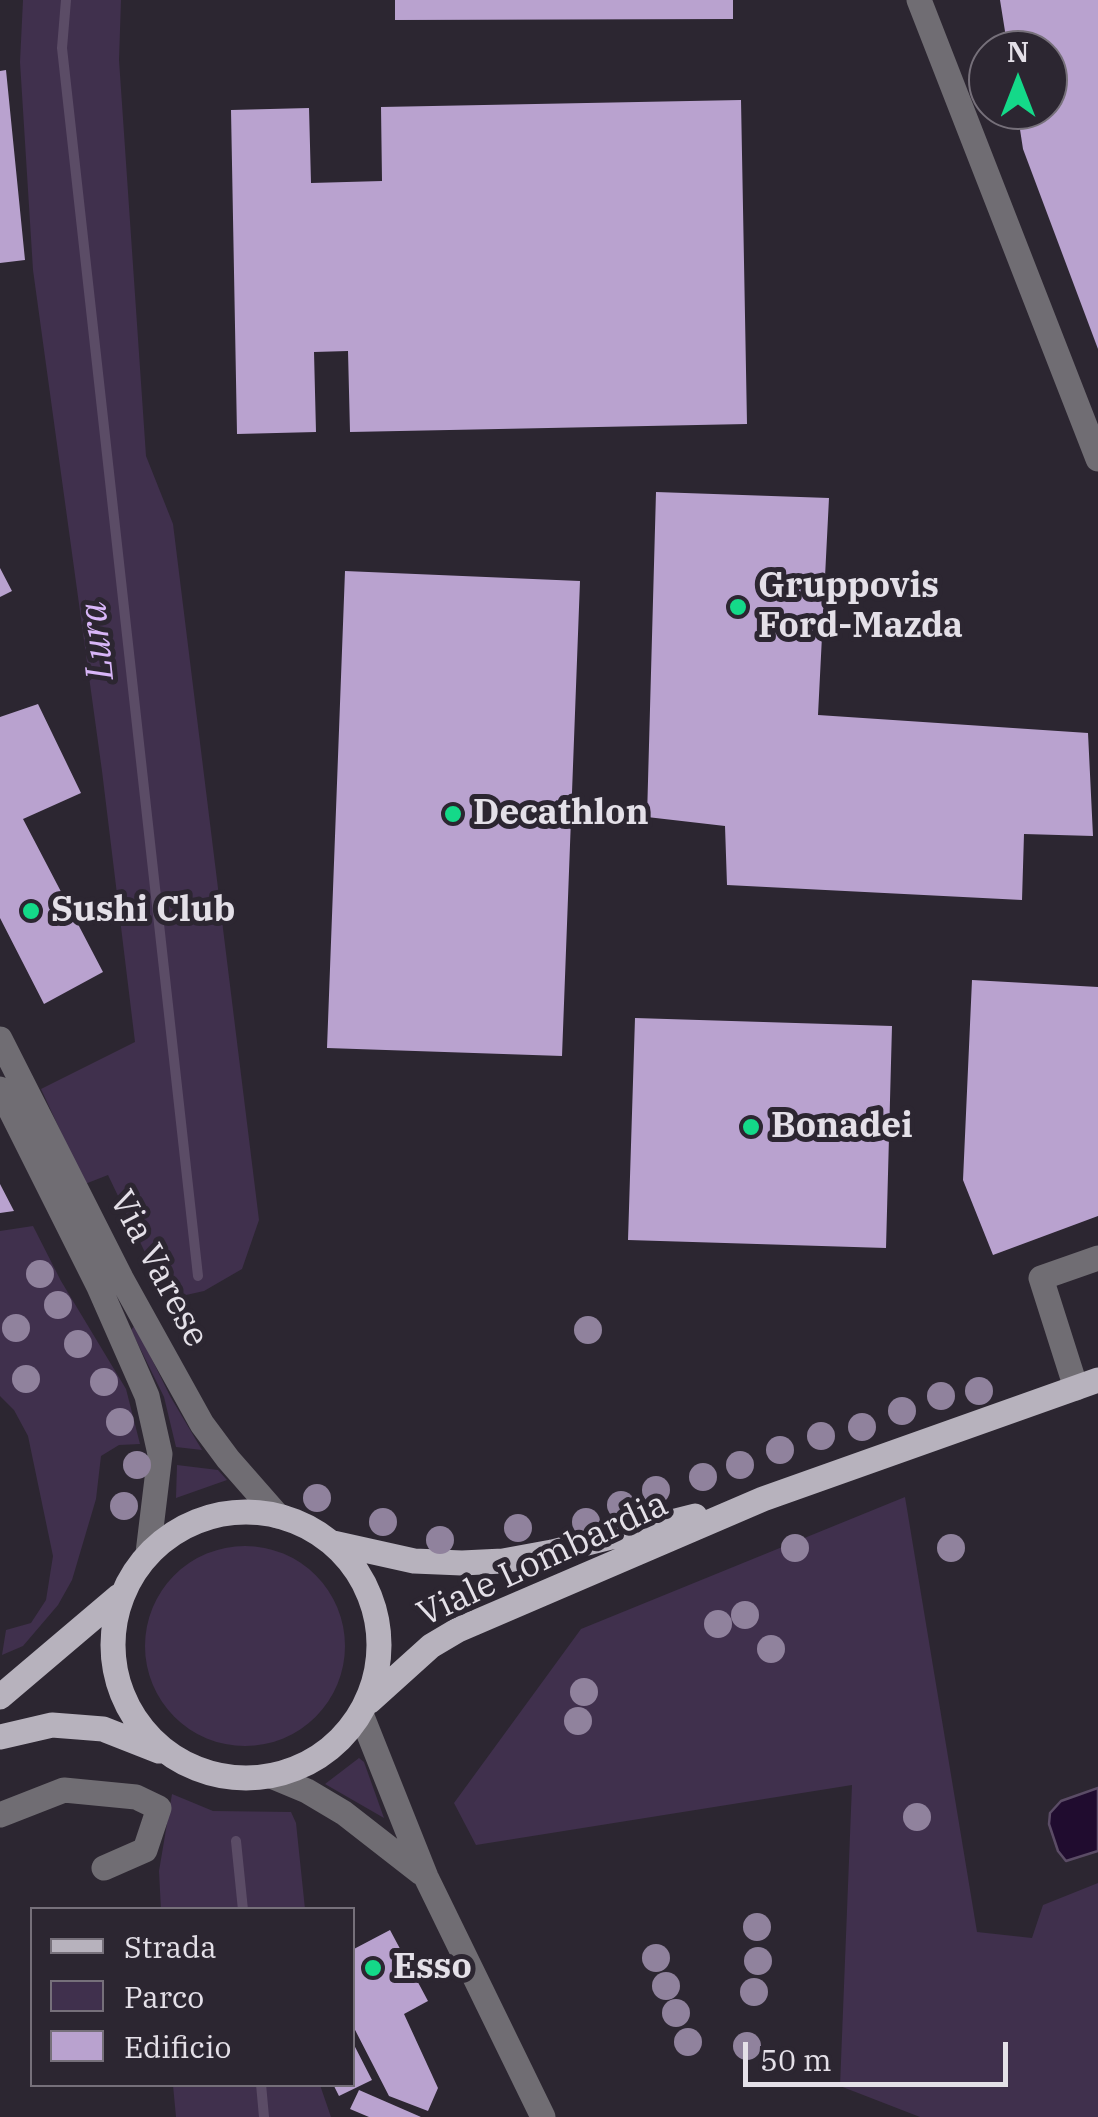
<!DOCTYPE html>
<style>
body{margin:0}
#map{position:relative;width:1098px;height:2117px;overflow:hidden;background:#2c2631;font-family:"IBM Plex Serif",serif}
canvas{display:block}
.legend{position:absolute;left:30px;top:1907px;width:325px;height:180px;box-sizing:border-box;background:#2c2631;border:2px solid #76707a;margin:0;padding:12px 18px;list-style:none;font-size:30px;color:#e4e0e8}
.legend li{display:flex;align-items:center;gap:20px;height:50px}
.legend b{width:50px;border:2px solid #76707a}
.north{position:absolute;left:968px;top:30px;width:100px;height:100px;box-sizing:border-box;background:#2c2631;border:2px solid #76707a;border-radius:50%;rotate:0deg;font-size:28px;font-weight:700;line-height:40px;text-align:center;color:#e4e0e8}
.north::after{content:'';display:block;margin:auto;width:35px;height:45px;background:#14d989;clip-path:polygon(50% 0,100% 100%,50% 72%,0 100%)}
.scale{position:absolute;left:743px;top:2042px;width:265px;height:45px;box-sizing:border-box;border:5px solid #e4e0e8;border-top:0;padding-left:12px;font-size:30px;line-height:35px;white-space:nowrap;color:#e4e0e8;-webkit-text-stroke:8px #2c2631;paint-order:stroke}
</style>
<div id="map">
<canvas width="1098" height="2117"></canvas>
<ul class="legend">
<li><b style="height:12px;background:#b7b2bd"></b>Strada</li>
<li><b style="height:28px;background:#40304d"></b>Parco</li>
<li><b style="height:28px;background:#b9a2cf"></b>Edificio</li>
</ul>
<div class="north">N</div>
<div class="scale">50 m</div>
</div>
<script>
const ctx = document.querySelector('canvas').getContext('2d');
ctx.lineJoin = 'round';
function paint(path, color) {
  ctx.fillStyle = color;
  ctx.fill(path, 'evenodd');
}
function shape(rows) {
  const path = new Path2D();
  for (const r of rows) {
    if (r.length === 3) {
      path.moveTo(r[0] + r[2], r[1]);
      path.arc(r[0], r[1], r[2], 0, 2 * Math.PI);
      continue;
    }
    path.moveTo(r[0], r[1]);
    for (let i = 2; i < r.length; i += 2) path.lineTo(r[i], r[i + 1]);
  }
  return path;
}
function trace(path, color, width, dash) {
  ctx.strokeStyle = color;
  ctx.lineWidth = width;
  ctx.lineCap = dash ? 'butt' : 'round';
  ctx.setLineDash(dash || []);
  ctx.stroke(path);
}
function drawText(font, color, halo, rows, align = 'center') {
  ctx.font = font + ' "IBM Plex Serif",serif';
  ctx.lineWidth = 10;
  ctx.setLineDash([]);
  ctx.textBaseline = 'middle';
  ctx.strokeStyle = halo;
  ctx.fillStyle = color;
  for (const [text, x, y, turn = 0] of rows) {
    ctx.save();
    ctx.translate(x, y);
    ctx.rotate((+turn || 0) * Math.PI / 180);
    ctx.textAlign = isNaN(turn) ? turn : align;
    if (halo) ctx.strokeText(text, 0, 0);
    ctx.fillText(text, 0, 0);
    ctx.restore();
  }
}
paint(shape([
 [23,0,121,0,119,60,146,456,173,524,259,1220,242,1269,204,1291,186,1295,163,1290,108,1175,85,1184,41,1089,135,1042,102,771,33,270,20,62],
 [33,1226,61,1281,126,1389,140,1444,119,1445,101,1456,96,1499,72,1580,58,1605,23,1646,2,1655,6,1630,31,1623,46,1600,53,1556,28,1436,14,1410,0,1396,0,1231],
 [135,1325,170,1396,202,1450,176,1447,164,1397,131,1330],
 [177,1465,218,1470,227,1480,176,1498],
 [905,1497,977,1932,1032,1938,1043,1905,1098,1883,1098,2117,920,2117,840,2086,852,1785,476,1845,454,1803,581,1629],
 [245,1646,100],
 [359,1758,364,1762,384,1818,325,1784],
 [172,1794,213,1811,291,1812,296,1823,305,1909,161,1910,159,1871],
 [173,2085,320,2085,331,2117,176,2117]
]), '#40304d');
const water = shape([
 [1098,1788,1098,1851,1066,1861,1058,1851,1049,1824,1050,1813,1061,1801,1098,1788]
]);
paint(water, '#200c2f');
trace(water, '#5b4c66', 2.5);
trace(shape([
 [66,0,62,48,198,1276],
 [236,1841,243,1910],
 [261,2084,264,2117]
]), '#5b4c66', 10);
paint(shape([
 [395,0,733,0,733,19,395,20],
 [1000,0,1098,0,1098,349,1023,149,1017,110,1048,110,1048,50,1008,50],
 [6,70,25,260,0,263,0,71],
 [741,100,747,424,350,432,348,351,314,352,316,432,237,434,231,110,309,108,311,183,382,181,381,107],
 [656,492,829,498,818,715,1088,733,1093,836,1024,834,1022,900,727,885,725,826,647,817],
 [0,568,12,591,0,597],
 [345,571,580,581,562,1056,327,1048],
 [38,704,81,793,23,819,103,972,44,1004,0,918,0,717],
 [972,980,1098,987,1098,1216,993,1255,963,1180],
 [635,1018,892,1026,886,1248,628,1240],
 [0,1184,14,1211,0,1213],
 [390,1930,428,2001,404,2014,438,2088,428,2111,389,2096,352,2024,352,1950],
 [352,2041,372,2080,339,2096,333,2084,352,2084],
 [359,2090,421,2117,369,2117,350,2109]
]), '#b9a2cf');
trace(shape([
 [919,0,1098,459],
 [0,1039,121,1278,202,1424,228,1459,278,1516],
 [0,1089,99,1287,147,1396,160,1454,148,1553],
 [1076,1388,1041,1278,1098,1258],
 [361,1714,426,1877,543,2117],
 [271,1776,307,1791,344,1813,421,1873],
 [0,1815,64,1790,136,1797,159,1808,145,1850,104,1868]
]), '#706d73', 25);
trace(shape([
 [246,1645,133],
 [333,1543,414,1561,462,1563,503,1561,552,1552,695,1516],
 [0,1697,119,1596],
 [370,1701,431,1646,458,1630,763,1499,1098,1380],
 [0,1737,52,1725,78,1727,103,1729,159,1751]
]), '#b7b2bd', 25);
ctx.fillStyle = '#90829d';
for (const [x, y] of [
 [40,1274],
 [58,1305],
 [16,1328],
 [588,1330],
 [78,1344],
 [26,1379],
 [104,1382],
 [979,1391],
 [941,1396],
 [902,1411],
 [120,1422],
 [862,1427],
 [821,1436],
 [780,1450],
 [137,1465],
 [740,1465],
 [703,1477],
 [656,1490],
 [317,1498],
 [621,1505],
 [124,1506],
 [383,1522],
 [586,1522],
 [518,1528],
 [440,1540],
 [795,1548],
 [951,1548],
 [745,1615],
 [718,1624],
 [771,1649],
 [584,1692],
 [578,1721],
 [917,1817],
 [757,1927],
 [656,1958],
 [758,1961],
 [666,1986],
 [754,1992],
 [676,2013],
 [688,2042],
 [747,2046]
]) {
  ctx.beginPath();
  ctx.arc(x, y, 14, 0, 2 * Math.PI);
  ctx.fill();
}
for (const [x, y, r, color] of [
 [738,607,10,"#14d989"],
 [453,814,10,"#14d989"],
 [31,911,10,"#14d989"],
 [751,1127,10,"#14d989"],
 [373,1968,10,"#14d989"]
]) {
  const dot = new Path2D();
  dot.arc(x, y, r, 0, 2 * Math.PI);
  ctx.fillStyle = color;
  ctx.fill(dot);
  trace(dot, '#2c2631', 4);
}
drawText('bold 35px', '#e4e0e8', '#2c2631', [
 ["Gruppovis",758,587],
 ["Ford-Mazda",758,627],
 ["Decathlon",473,814],
 ["Sushi Club",51,911],
 ["Bonadei",771,1127],
 ["Esso",393,1968]
], 'left');
drawText('35px', '#e4e0e8', '#2c2631', [
 ["Via Varese",158,1269,62],
 ["Viale Lombardia",543,1560,-25]
]);
drawText('italic 38px', '#d8b6f8', '#2c2631', [
 ["Lura",98,641,-96]
]);
</script>
